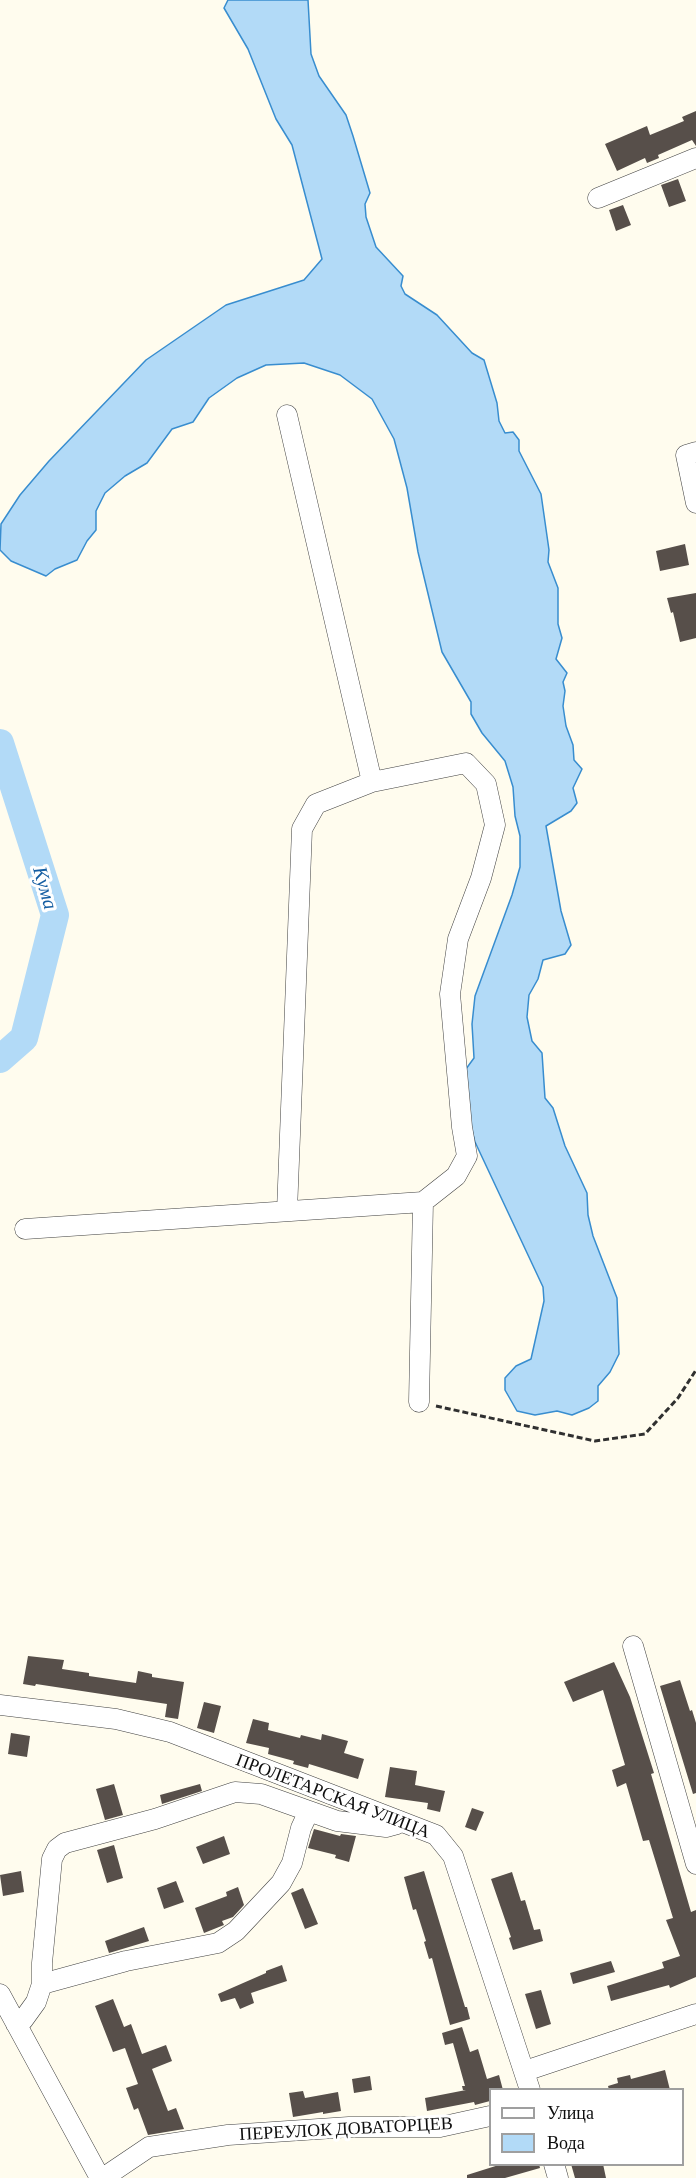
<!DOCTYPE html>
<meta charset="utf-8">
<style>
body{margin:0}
#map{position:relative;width:696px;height:2178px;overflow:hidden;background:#fffcee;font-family:"Crimson Pro",serif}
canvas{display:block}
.legend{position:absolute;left:489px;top:2088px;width:195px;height:78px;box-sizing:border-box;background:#fff;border:2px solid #9f9f9f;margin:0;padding:8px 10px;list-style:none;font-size:18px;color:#0e0e0e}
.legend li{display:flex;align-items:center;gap:12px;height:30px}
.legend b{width:30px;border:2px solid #9f9f9f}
</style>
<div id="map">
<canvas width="696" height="2178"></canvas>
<ul class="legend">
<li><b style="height:8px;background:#fff"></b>Улица</li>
<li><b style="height:16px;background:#b2daf7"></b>Вода</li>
</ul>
</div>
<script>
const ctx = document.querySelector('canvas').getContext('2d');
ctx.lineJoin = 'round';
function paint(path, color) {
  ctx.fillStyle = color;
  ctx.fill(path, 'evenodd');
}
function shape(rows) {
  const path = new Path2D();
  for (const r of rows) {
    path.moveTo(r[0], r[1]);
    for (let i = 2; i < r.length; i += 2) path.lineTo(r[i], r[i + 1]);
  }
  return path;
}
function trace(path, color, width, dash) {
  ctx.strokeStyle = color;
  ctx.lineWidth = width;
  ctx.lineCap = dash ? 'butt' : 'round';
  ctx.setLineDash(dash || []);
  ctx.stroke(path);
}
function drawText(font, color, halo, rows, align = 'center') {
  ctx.font = font + ' "Crimson Pro",serif';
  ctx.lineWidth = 6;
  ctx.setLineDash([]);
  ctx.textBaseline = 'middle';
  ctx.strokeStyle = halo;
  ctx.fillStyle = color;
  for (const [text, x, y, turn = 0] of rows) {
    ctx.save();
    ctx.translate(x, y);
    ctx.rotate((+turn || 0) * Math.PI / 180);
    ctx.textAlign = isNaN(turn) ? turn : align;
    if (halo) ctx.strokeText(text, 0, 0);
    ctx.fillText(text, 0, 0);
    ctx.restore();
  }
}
const water = shape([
 [228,0,308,0,311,54,319,76,346,115,353,136,370,193,365,204,366,217,376,247,403,276,401,286,405,294,437,315,472,353,484,360,497,403,499,421,505,433,513,432,519,440,519,451,541,494,549,550,548,562,558,588,558,624,562,638,556,659,567,673,563,682,565,691,563,706,566,726,573,745,574,760,582,769,573,788,577,803,571,811,546,826,561,911,571,945,565,954,543,960,538,979,529,995,527,1017,532,1041,542,1053,545,1098,553,1108,565,1146,587,1193,588,1215,593,1236,617,1298,619,1354,610,1372,598,1386,598,1401,589,1408,572,1415,557,1411,535,1415,517,1411,505,1390,505,1378,516,1366,531,1359,544,1301,543,1287,475,1142,465,1105,463,1073,474,1058,472,1024,475,996,512,895,520,867,520,836,515,816,513,787,505,761,482,733,471,714,471,702,442,652,418,552,407,488,394,439,372,399,340,375,304,363,266,365,237,378,209,398,193,422,172,429,147,463,125,476,105,493,96,511,96,530,87,541,77,560,55,569,46,576,11,561,0,550,1,524,20,495,49,461,146,360,226,305,304,280,322,259,292,145,276,119,248,49,224,8,228,0]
]);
paint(water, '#b2daf7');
trace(water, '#388dcf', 1.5);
trace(shape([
 [0,743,55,915,24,1038,0,1059]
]), '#b2daf7', 28);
paint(shape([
 [696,111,696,146,692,140,658,155,659,158,647,163,645,158,617,171,605,144,647,126,650,135,684,121,682,117],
 [678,179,686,201,669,207,661,185],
 [623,205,631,225,616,231,609,210],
 [685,544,689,565,660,571,656,551],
 [696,593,696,638,680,642,673,612,671,613,667,598],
 [28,1656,64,1660,62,1669,89,1673,89,1676,136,1683,138,1671,152,1674,152,1677,184,1682,178,1719,165,1717,167,1704,36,1684,35,1686,23,1684],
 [614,1662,630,1697,654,1773,651,1774,691,1912,696,1910,696,1977,670,1988,669,1985,611,2001,607,1986,664,1968,662,1962,680,1956,666,1920,673,1918,649,1840,643,1841,626,1783,617,1787,612,1770,625,1765,603,1690,573,1702,564,1682],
 [680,1680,690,1711,692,1710,696,1723,696,1793,693,1794,660,1686],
 [204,1702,221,1706,214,1733,197,1728],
 [253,1719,269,1723,268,1730,300,1738,301,1735,321,1740,322,1734,348,1741,344,1753,364,1759,358,1779,309,1764,308,1768,293,1764,294,1761,268,1754,269,1748,246,1743],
 [11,1733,30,1736,27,1757,8,1754],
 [390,1767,417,1771,415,1785,445,1791,440,1812,427,1809,428,1803,385,1797],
 [114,1784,123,1815,105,1820,96,1789],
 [200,1784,202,1791,162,1804,160,1795],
 [472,1808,484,1812,476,1831,465,1827],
 [314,1829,340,1836,341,1834,356,1836,349,1862,335,1858,336,1855,308,1848],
 [224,1836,230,1854,203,1864,196,1847],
 [114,1845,123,1878,107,1883,97,1850],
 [21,1871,24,1892,3,1896,0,1875],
 [424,1871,465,2007,467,2007,470,2019,450,2025,432,1958,429,1959,424,1942,426,1941,416,1909,413,1910,404,1877],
 [512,1872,521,1901,525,1900,534,1930,540,1929,543,1941,513,1950,509,1938,511,1937,491,1879],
 [176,1881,184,1902,164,1909,157,1888],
 [238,1887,244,1905,233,1917,222,1921,224,1925,204,1933,195,1908,227,1896,226,1892],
 [303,1888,318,1924,305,1929,291,1893],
 [144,1927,149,1941,109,1953,105,1941],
 [611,1961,615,1972,573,1984,570,1973],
 [282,1965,287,1981,251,1993,254,2003,240,2009,235,1998,221,2002,218,1994,266,1973,266,1971],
 [541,1990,551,2024,536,2029,525,1994],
 [113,1999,124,2027,131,2024,142,2054,166,2045,172,2061,152,2069,168,2111,176,2108,184,2129,148,2135,138,2108,134,2110,126,2088,138,2084,125,2048,113,2052,95,2006],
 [462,2027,470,2052,478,2049,487,2079,499,2075,503,2090,490,2090,490,2101,475,2105,474,2102,427,2111,425,2098,466,2090,463,2090,462,2086,465,2086,453,2043,445,2045,442,2033],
 [665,2070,670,2090,609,2090,608,2086,618,2083,617,2078,630,2075,631,2079],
 [370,2076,372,2090,354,2093,352,2079],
 [303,2091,305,2098,338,2092,341,2111,323,2114,323,2112,293,2117,289,2093],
 [502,2164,539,2164,540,2168,505,2178,467,2178,467,2175],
 [571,2164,603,2164,606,2178,575,2178]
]), '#574f4a');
const minor = shape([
 [598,198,696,158],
 [287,415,372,782],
 [696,452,686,455,696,503],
 [287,1211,302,829,316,804,372,782,466,763,486,784,495,825,481,878,458,939,450,994,462,1127,467,1156,456,1176,423,1202],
 [25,1229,423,1202,419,1402],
 [633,1646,696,1864],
 [0,1705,116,1719,170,1732,436,1835,453,1856,530,2090],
 [42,1984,126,1961,218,1943,236,1931,281,1883,292,1863,301,1828,309,1811],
 [0,1994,100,2178],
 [16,2024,23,2020,36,2002,42,1984,42,1963,52,1859,57,1849,65,1843,155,1819,235,1792,261,1794,337,1821,386,1827,397,1824],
 [525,2071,696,2014],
 [554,2164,558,2178],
 [103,2178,149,2147,228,2135,349,2127,440,2127,490,2116]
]);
trace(minor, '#414141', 21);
trace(shape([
 [436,1406,595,1441,645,1434,678,1398,696,1370]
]), '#303030', 3, [6, 3]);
trace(minor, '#fff', 20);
drawText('18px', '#0e0e0e', '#fff', [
 ["ПРОЛЕТАРСКАЯ УЛИЦА",333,1796,21],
 ["ПЕРЕУЛОК ДОВАТОРЦЕВ",346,2129,-3]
]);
drawText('italic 20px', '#155ea2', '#fff', [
 ["Кума",45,888,74]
]);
</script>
